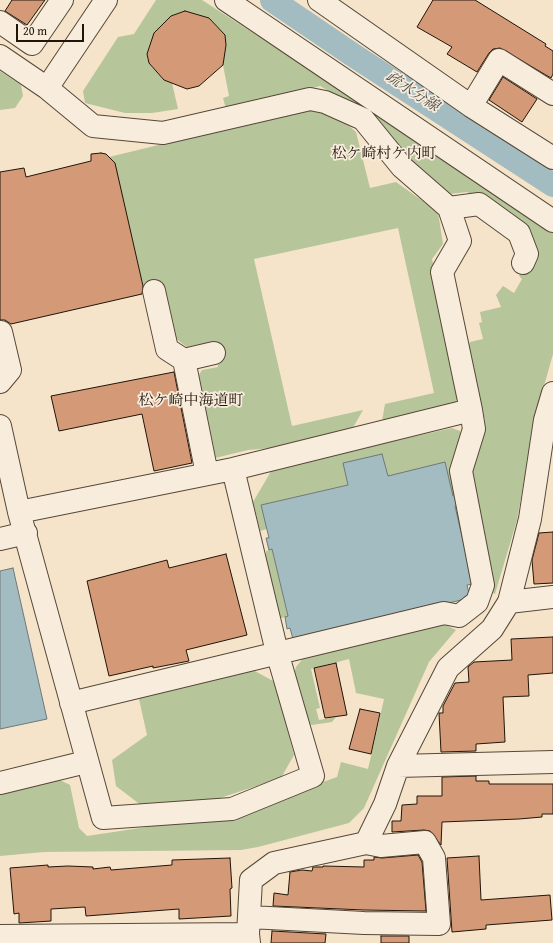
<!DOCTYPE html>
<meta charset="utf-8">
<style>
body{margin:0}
#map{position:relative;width:553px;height:943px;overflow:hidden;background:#f5e4ca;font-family:"Gentium Book Plus",serif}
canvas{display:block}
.scale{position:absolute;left:16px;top:24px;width:68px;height:18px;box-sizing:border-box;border:2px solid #211408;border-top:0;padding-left:5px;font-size:12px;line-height:14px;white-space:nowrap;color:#211408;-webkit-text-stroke:3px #f8eddd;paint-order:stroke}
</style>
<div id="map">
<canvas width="553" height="943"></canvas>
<div class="scale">20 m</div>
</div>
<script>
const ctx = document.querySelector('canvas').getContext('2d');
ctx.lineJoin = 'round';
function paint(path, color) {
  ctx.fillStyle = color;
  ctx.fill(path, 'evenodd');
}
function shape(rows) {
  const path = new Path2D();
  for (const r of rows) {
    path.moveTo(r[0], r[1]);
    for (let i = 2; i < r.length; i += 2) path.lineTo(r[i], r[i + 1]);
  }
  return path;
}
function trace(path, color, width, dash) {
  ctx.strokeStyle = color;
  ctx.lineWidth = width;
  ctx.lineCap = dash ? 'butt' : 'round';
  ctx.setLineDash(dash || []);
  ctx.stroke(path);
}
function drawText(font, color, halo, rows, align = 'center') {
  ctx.font = font + ' "Gentium Book Plus","Noto Serif JP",serif';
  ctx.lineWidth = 3.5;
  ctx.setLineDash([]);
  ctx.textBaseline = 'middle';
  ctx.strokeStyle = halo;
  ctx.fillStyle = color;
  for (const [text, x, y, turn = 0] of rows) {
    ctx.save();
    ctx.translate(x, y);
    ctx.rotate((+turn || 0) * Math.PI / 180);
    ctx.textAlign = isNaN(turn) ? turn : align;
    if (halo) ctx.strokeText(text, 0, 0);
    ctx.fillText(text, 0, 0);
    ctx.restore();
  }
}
paint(shape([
 [156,0,202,0,553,227,553,354,535,418,517,520,495,594,491,592,467,462,485,422,468,347,470,342,483,339,479,323,482,322,480,312,501,307,496,295,503,286,514,293,522,279,519,276,532,256,526,230,467,192,450,194,412,166,370,115,320,86,226,109,223,98,229,96,223,65,226,45,225,35,209,18,185,11,171,16,154,33,147,54,149,63,164,80,172,83,178,109,152,113,125,113,85,103,83,91,118,37,134,34],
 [0,71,21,85,23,96,15,108,0,110],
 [315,107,329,108,356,132,370,188,396,182,438,212,443,244,432,259,461,393,451,410,381,427,385,404,434,393,398,228,254,259,292,426,363,410,350,433,272,448,248,450,211,459,194,383,202,370,218,367,212,342,187,347,175,338,163,284,144,289,115,167,103,162,109,157],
 [452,428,460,431,462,438,452,462,459,495,453,496,387,476,382,454,348,485,262,505,267,529,260,531,253,502,273,468],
 [272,549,288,617,280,618,266,558,266,551],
 [442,623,456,630,429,662,364,808,349,823,258,847,241,850,44,852,0,856,0,794,60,780,70,785,79,828,87,836,233,814,337,777,341,762,368,769,384,699,356,693,349,659,311,669,320,708,316,709,319,720,336,717,332,722,312,725,307,723,294,674,296,667,305,656],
 [253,670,275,682,294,755,281,778,220,798,146,809,116,786,112,760,147,735,139,699,142,693]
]), '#b7c59b');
const water = shape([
 [382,454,388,476,445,462,453,496,459,495,461,504,455,506,473,584,467,585,470,598,293,639,290,628,287,629,285,617,288,616,272,549,269,550,266,538,269,538,261,505,348,485,343,463,382,454],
 [13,568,47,719,0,729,0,571,13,568]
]);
paint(water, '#a2bcc1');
trace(water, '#6e7977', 1);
trace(shape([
 [272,0,353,55,553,185]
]), '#a2bcc1', 24);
const building = shape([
 [12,0,45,0,27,25,5,11,12,0],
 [433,0,475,0,546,44,545,46,553,51,553,74,551,78,500,48,493,49,489,53,477,72,447,54,452,47,417,27,433,0],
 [185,11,209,18,225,35,226,45,223,65,199,86,187,89,164,80,149,63,147,54,154,33,171,16,185,11],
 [503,77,537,99,522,122,489,100,503,77],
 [101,153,106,154,115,163,143,286,142,294,11,324,5,320,0,320,0,172,24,168,26,177,91,161,91,154,101,153],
 [174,372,192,463,154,471,142,414,59,431,51,396,174,372],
 [553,532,553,583,534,584,532,560,539,533,553,532],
 [226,554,247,635,186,650,189,661,153,668,153,666,109,676,87,581,167,560,169,568,226,554],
 [553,637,553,673,528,675,529,696,503,697,505,742,476,744,476,751,441,752,439,713,443,713,443,706,455,683,469,682,468,667,474,662,512,660,511,639,553,637],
 [336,663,347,715,325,718,314,668,336,663],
 [360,709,380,713,371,754,349,749,360,709],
 [476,776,476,781,489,781,489,784,553,784,553,814,542,814,542,817,519,819,442,822,441,845,430,831,424,830,392,832,392,821,401,821,402,805,417,804,417,796,442,796,442,777,476,776],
 [418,855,422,862,426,911,364,910,273,906,274,893,288,895,290,872,302,870,312,871,313,867,323,867,323,866,364,867,364,860,374,860,374,857,382,858,418,855],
 [479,856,481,900,550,895,552,920,486,925,486,929,452,932,447,858,479,856],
 [230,858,232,888,230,889,231,916,179,919,179,909,86,916,85,907,51,909,51,921,19,923,19,913,14,914,10,868,48,865,48,867,68,866,93,867,93,869,110,867,111,870,172,865,172,860,230,858],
 [272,931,326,934,325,943,271,943,272,931],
 [381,936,409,936,409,943,381,943,381,936]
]);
paint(building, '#d49a78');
trace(building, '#211408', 1);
const minor = shape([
 [226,0,553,221],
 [319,0,471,106,553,158],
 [0,22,32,44,62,0],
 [0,56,47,88],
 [471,106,499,60,553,94],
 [449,208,479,204,519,233,527,254,523,263],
 [154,291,167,349,184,360,207,474],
 [184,360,214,353],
 [0,382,10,370,1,332],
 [0,426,19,512,103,818,232,809,313,776,277,652,233,469],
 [19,512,233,469,471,410,442,272,460,241,449,208,402,167,363,119,325,102,310,99,163,133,93,126,47,88,106,0],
 [0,539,26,533],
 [509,602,530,519,545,420,553,393],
 [71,703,444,613,459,616,477,602,483,585,461,471,474,429,471,410],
 [398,766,553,762],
 [0,783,86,762],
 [250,917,364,923,439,924,434,858,425,842,381,846,366,843],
 [0,936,248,934],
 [249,943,248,934,251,880,274,863,366,843,385,804,398,766,448,668,492,629,509,602,553,597]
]);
trace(minor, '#564838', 24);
trace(minor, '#f8eddd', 22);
drawText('italic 15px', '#4e4f49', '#f8eddd', [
 ["疏水分線",412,92,33]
]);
drawText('15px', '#211408', '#f8eddd', [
 ["松ケ崎村ケ内町",384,154],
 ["松ケ崎中海道町",191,401]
]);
</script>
